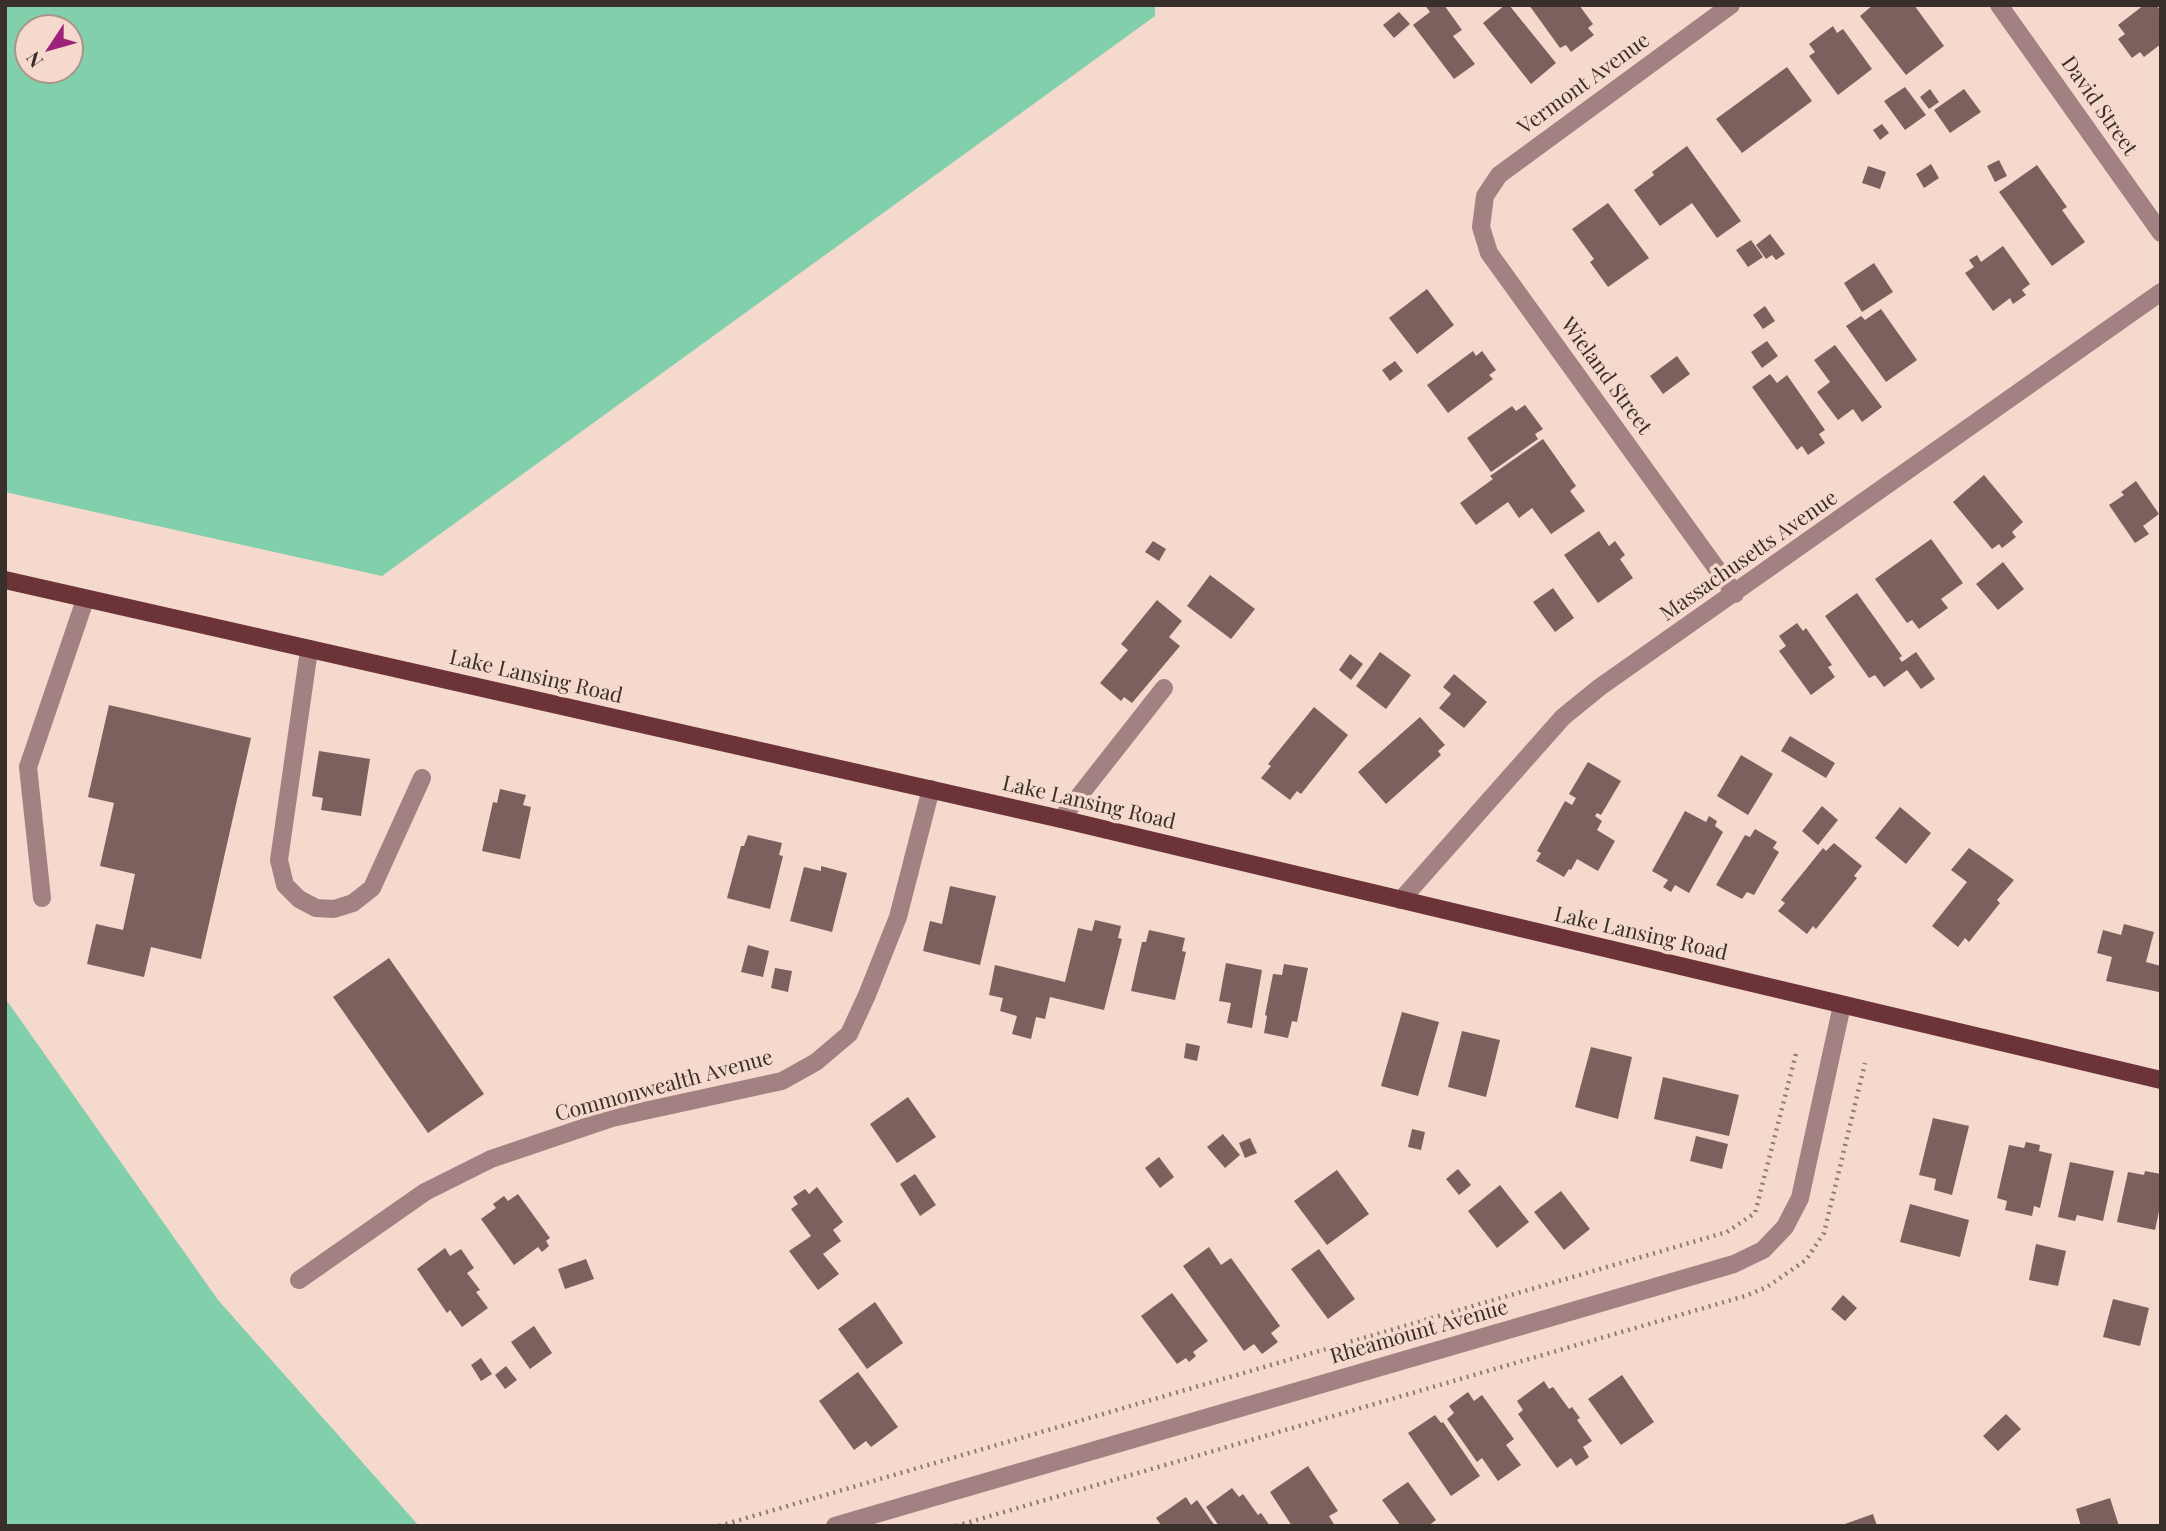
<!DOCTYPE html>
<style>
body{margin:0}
#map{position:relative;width:2166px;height:1531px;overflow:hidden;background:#f4d9cc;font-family:"Playfair Display",serif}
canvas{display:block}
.frame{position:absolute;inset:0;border:7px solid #392f2a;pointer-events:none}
.north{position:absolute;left:14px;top:14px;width:70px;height:70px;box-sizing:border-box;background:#f4d9cc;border:2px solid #a9958b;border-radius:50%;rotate:234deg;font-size:19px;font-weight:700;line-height:28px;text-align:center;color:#392f2a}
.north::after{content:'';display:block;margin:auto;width:24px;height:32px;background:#9d237a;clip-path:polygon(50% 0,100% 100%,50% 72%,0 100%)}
</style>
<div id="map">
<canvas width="2166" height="1531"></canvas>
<div class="frame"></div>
<div class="north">N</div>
</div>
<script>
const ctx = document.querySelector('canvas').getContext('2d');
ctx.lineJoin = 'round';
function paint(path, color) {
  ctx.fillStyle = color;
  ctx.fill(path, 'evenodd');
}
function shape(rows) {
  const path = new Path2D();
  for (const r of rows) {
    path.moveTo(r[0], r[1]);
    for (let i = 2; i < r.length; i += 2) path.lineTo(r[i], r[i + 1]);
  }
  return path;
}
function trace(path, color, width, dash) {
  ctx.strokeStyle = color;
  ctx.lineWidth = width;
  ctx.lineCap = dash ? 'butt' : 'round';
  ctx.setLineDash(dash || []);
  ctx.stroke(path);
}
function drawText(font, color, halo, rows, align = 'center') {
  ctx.font = font + ' "Playfair Display",serif';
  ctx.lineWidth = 7;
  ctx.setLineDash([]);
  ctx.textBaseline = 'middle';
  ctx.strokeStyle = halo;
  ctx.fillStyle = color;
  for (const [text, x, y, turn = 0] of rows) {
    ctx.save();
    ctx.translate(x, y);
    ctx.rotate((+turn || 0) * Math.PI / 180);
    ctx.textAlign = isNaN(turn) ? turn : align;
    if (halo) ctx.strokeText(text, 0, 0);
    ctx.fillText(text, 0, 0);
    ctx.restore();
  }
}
paint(shape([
 [5,5,1155,5,1155,16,382,576,5,492],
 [28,28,70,28,70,70,28,70],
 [5,998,218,1300,419,1526,5,1526]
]), '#82cfac');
paint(shape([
 [1425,5,1444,5,1462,30,1453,36,1475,64,1454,79,1413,25,1430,12],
 [1505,5,1509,5,1556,63,1531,84,1483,23],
 [1529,5,1579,5,1593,24,1588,28,1594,35,1571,52,1566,45,1560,48],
 [1873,5,1914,5,1944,46,1906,75,1860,16],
 [2144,5,2156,5,2161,11,2161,44,2144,57,2140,52,2132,58,2118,39,2125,34,2118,25],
 [1399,12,1410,24,1394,38,1383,25],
 [1833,26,1837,33,1843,29,1872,69,1838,95,1809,56,1815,52,1809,44],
 [1787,67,1812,101,1742,153,1716,119],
 [1905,87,1926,115,1905,130,1884,101],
 [1930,89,1939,102,1929,109,1920,97],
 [1964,89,1981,112,1950,133,1934,110],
 [1882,124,1889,133,1880,140,1873,130],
 [1687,146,1741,221,1717,238,1692,203,1660,226,1634,190,1654,175,1652,172],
 [1999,160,2007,176,1995,182,1987,166],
 [1931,164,1939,178,1924,188,1916,174],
 [2037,165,2067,207,2062,210,2085,242,2052,266,1999,192],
 [1868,166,1886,172,1880,189,1862,183],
 [1608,203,1649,258,1608,287,1590,262,1594,259,1572,229],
 [1770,234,1785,254,1776,260,1772,255,1766,259,1756,245],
 [1751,240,1763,257,1748,267,1736,250],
 [2003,246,2030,284,2022,290,2026,295,2013,304,2010,298,1993,311,1965,273,1974,267,1969,260,1977,255,1981,262],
 [1874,263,1893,292,1862,312,1844,283],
 [1427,289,1454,325,1417,354,1389,318],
 [1765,306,1775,321,1763,329,1753,315],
 [1881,309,1917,360,1886,382,1846,326,1861,316,1865,320],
 [1767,341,1778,356,1762,368,1751,352],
 [1835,345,1882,407,1862,422,1853,409,1838,420,1817,392,1830,382,1814,360],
 [1473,351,1476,356,1482,351,1496,370,1489,375,1493,379,1448,413,1427,385],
 [1677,356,1690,374,1663,394,1650,376],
 [1395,361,1403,371,1390,381,1382,370],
 [1770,374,1777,383,1787,375,1825,430,1819,434,1825,443,1808,455,1802,446,1797,450,1752,387],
 [1525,405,1543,429,1535,434,1538,439,1491,472,1467,438,1512,406,1516,411],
 [1543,439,1576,486,1570,491,1585,511,1551,534,1532,508,1519,518,1508,502,1476,525,1460,503,1493,479,1490,476],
 [1984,475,2023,522,2012,532,2016,537,2002,548,1999,544,1992,549,1953,502],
 [2136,481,2159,514,2143,526,2149,534,2135,543,2109,505,2124,495,2121,492],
 [1599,531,1609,546,1615,541,1625,555,1620,559,1633,578,1598,603,1564,555],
 [1931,539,1963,583,1941,599,1948,608,1919,629,1912,620,1907,623,1875,579],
 [1153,541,1166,549,1159,561,1145,552],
 [2003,562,2024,589,1998,610,1976,584],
 [1210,575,1255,609,1231,639,1187,606],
 [1553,588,1574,618,1555,632,1533,602],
 [1857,593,1902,656,1899,658,1902,662,1916,652,1935,679,1921,689,1907,670,1884,687,1875,675,1869,678,1825,616],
 [1157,600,1182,621,1169,637,1180,646,1132,703,1124,697,1121,701,1100,683,1128,650,1121,644],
 [1797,623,1803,631,1806,628,1832,665,1828,667,1835,677,1811,695,1779,651,1786,646,1779,636],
 [1380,652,1411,675,1386,709,1356,686],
 [1350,654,1363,664,1351,680,1339,670],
 [1454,674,1487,702,1464,728,1439,708,1451,694,1443,687],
 [109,705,251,738,201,959,151,947,144,977,87,964,96,924,123,930,135,874,100,866,114,803,88,797],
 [1314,707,1348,735,1301,794,1297,791,1290,800,1261,778,1271,766,1268,764],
 [1420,717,1445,745,1438,751,1441,755,1386,804,1358,772],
 [1790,736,1835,763,1826,778,1781,751],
 [319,751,370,759,361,816,321,810,323,798,312,796],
 [1741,755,1773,774,1748,815,1717,796],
 [1588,762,1621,781,1601,815,1597,813,1595,816,1602,821,1597,830,1615,841,1598,871,1577,859,1571,870,1569,869,1564,877,1536,861,1541,853,1537,851,1565,801,1572,805,1576,798,1569,794],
 [500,789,526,795,523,805,531,807,520,859,482,851,493,802,497,803],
 [1822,806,1838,820,1818,845,1802,831],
 [1900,807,1931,833,1906,864,1875,838],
 [1685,811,1706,822,1709,816,1717,821,1715,826,1723,832,1689,893,1675,885,1671,892,1663,887,1668,880,1652,871],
 [1755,829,1777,842,1773,848,1779,852,1754,895,1747,892,1742,899,1716,885,1745,835,1750,837],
 [748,835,782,843,779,855,783,856,770,909,727,898,741,846,744,846],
 [1834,843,1862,866,1854,876,1857,878,1816,929,1813,926,1807,934,1778,911,1785,903,1781,900,1823,848,1826,851],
 [1969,848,2014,880,1997,900,2000,903,1969,942,1965,938,1958,947,1932,926,1967,882,1951,870],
 [821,866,847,873,832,932,790,921,804,867,821,871],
 [950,886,996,896,980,965,923,951,930,921,942,924],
 [1095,920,1121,926,1118,938,1122,939,1104,1010,1050,997,1045,1019,1036,1017,1031,1039,1012,1034,1017,1016,1000,1011,1003,998,989,995,995,965,1065,982,1078,928,1092,931],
 [2124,924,2154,932,2146,962,2161,966,2159,992,2106,981,2112,957,2097,953,2103,930,2121,935],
 [1149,930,1185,938,1182,951,1186,952,1175,1000,1131,991,1142,942,1146,942],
 [748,945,769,951,763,977,741,972],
 [389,958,484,1094,428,1133,333,997],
 [1226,963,1262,970,1252,1028,1227,1023,1231,1003,1219,1001],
 [1284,964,1308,968,1297,1022,1292,1021,1288,1038,1264,1033,1267,1016,1265,1015,1273,974,1282,975],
 [775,968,792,971,788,992,771,988],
 [1402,1012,1439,1022,1418,1096,1381,1086],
 [1462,1031,1500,1040,1486,1097,1448,1087],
 [1186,1043,1200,1046,1197,1061,1184,1058],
 [1591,1047,1632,1057,1618,1119,1575,1107],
 [1663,1077,1739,1095,1729,1136,1654,1119],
 [908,1097,936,1137,897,1163,870,1124],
 [1933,1118,1969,1126,1952,1195,1934,1190,1936,1179,1919,1175],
 [1412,1129,1425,1132,1421,1150,1408,1147],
 [1223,1134,1240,1155,1225,1168,1207,1147],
 [1696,1136,1728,1144,1722,1169,1690,1161],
 [1250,1138,1257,1153,1245,1158,1239,1143],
 [2026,1142,2040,1145,2039,1151,2052,1154,2040,1208,2034,1206,2032,1216,2005,1210,2007,1201,1997,1198,2009,1145,2024,1148],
 [1159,1157,1174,1177,1160,1188,1145,1168],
 [2070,1162,2114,1171,2103,1221,2077,1215,2075,1221,2058,1217],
 [1458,1169,1471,1185,1459,1195,1446,1179],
 [1337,1170,1369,1214,1327,1245,1294,1201],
 [2145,1171,2161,1174,2161,1202,2155,1230,2117,1222,2128,1172,2144,1175],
 [915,1174,936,1205,920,1216,900,1184],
 [1500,1185,1529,1222,1497,1248,1468,1211],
 [817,1187,843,1222,833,1230,841,1241,823,1254,839,1274,818,1290,789,1251,811,1236,791,1209,798,1204,793,1197,805,1189,809,1194],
 [1561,1191,1590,1229,1564,1250,1534,1212],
 [518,1194,550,1238,546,1241,549,1246,542,1252,538,1247,514,1265,481,1219,496,1208,493,1204,504,1196,508,1201],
 [1910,1204,1969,1220,1960,1257,1900,1242],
 [2036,1244,2066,1251,2058,1286,2029,1280],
 [1209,1247,1221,1265,1231,1258,1280,1326,1271,1333,1278,1342,1262,1354,1254,1344,1244,1351,1183,1266],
 [445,1248,450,1256,461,1249,474,1268,467,1273,480,1290,476,1292,488,1308,462,1327,450,1310,447,1313,417,1269],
 [1319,1249,1355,1299,1328,1319,1291,1269],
 [586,1259,594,1279,565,1289,558,1269],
 [1172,1293,1208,1341,1193,1352,1196,1356,1189,1362,1186,1358,1177,1364,1141,1316],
 [1843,1295,1857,1308,1845,1321,1831,1309],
 [2113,1299,2149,1308,2140,1346,2103,1337],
 [875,1302,903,1343,867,1369,838,1329],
 [534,1326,552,1353,530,1369,511,1342],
 [481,1358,492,1374,481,1381,471,1365],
 [506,1366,517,1380,505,1389,495,1375],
 [858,1372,898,1427,871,1447,866,1441,854,1450,819,1401],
 [1622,1375,1654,1422,1621,1445,1588,1399],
 [1544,1381,1549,1389,1553,1387,1569,1409,1572,1407,1580,1418,1577,1420,1592,1441,1583,1447,1589,1457,1576,1466,1571,1458,1557,1468,1518,1414,1523,1410,1517,1401],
 [1468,1392,1474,1401,1482,1395,1514,1439,1506,1445,1521,1465,1498,1481,1482,1458,1477,1462,1447,1419,1454,1413,1449,1406],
 [2006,1414,2021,1429,1998,1451,1983,1436],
 [1435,1415,1441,1423,1443,1422,1480,1476,1451,1496,1408,1433],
 [1308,1466,1338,1511,1329,1516,1335,1526,1292,1526,1270,1492],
 [1408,1482,1436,1520,1428,1526,1401,1526,1382,1500],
 [1232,1488,1239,1497,1243,1494,1258,1515,1261,1513,1270,1526,1219,1526,1206,1507],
 [1186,1497,1191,1505,1197,1500,1215,1526,1162,1526,1156,1518],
 [2110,1498,2119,1526,2081,1526,2076,1509],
 [1873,1514,1877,1526,1842,1526,1842,1525]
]), '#7b605e');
trace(shape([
 [719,1526,1727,1232,1755,1213,1797,1050],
 [956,1526,1745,1296,1767,1287,1806,1260,1824,1233,1865,1063]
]), '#8e7c73', 4.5, [2, 5]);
trace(shape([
 [1731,5,1499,175,1485,196,1481,227,1489,253,1735,594],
 [1999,5,2161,233],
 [309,650,279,860,285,885,299,899,316,908,334,909,353,903,372,888,422,778],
 [1061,819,1164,688],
 [42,898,28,767,85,600],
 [1401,900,1563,717,1600,687,2161,292],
 [299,1280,425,1192,491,1159,612,1118,782,1081,816,1062,849,1034,867,995,898,917,931,789],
 [835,1526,1734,1264,1763,1250,1785,1227,1800,1198,1842,1005]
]), '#a38182', 18);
trace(shape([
 [5,580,1061,819,2161,1080]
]), '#6c3338', 18);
drawText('21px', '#392f2a', '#f4d9cc', [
 ["Vermont Avenue",1584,84,-36],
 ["David Street",2099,106,55],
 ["Wieland Street",1606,376,54],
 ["Massachusetts Avenue",1749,556,-35],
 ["Lake Lansing Road",536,677,13],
 ["Lake Lansing Road",1089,803,13],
 ["Lake Lansing Road",1641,934,13],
 ["Commonwealth Avenue",664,1086,-15],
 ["Rheamount Avenue",1419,1332,-16]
]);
</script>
